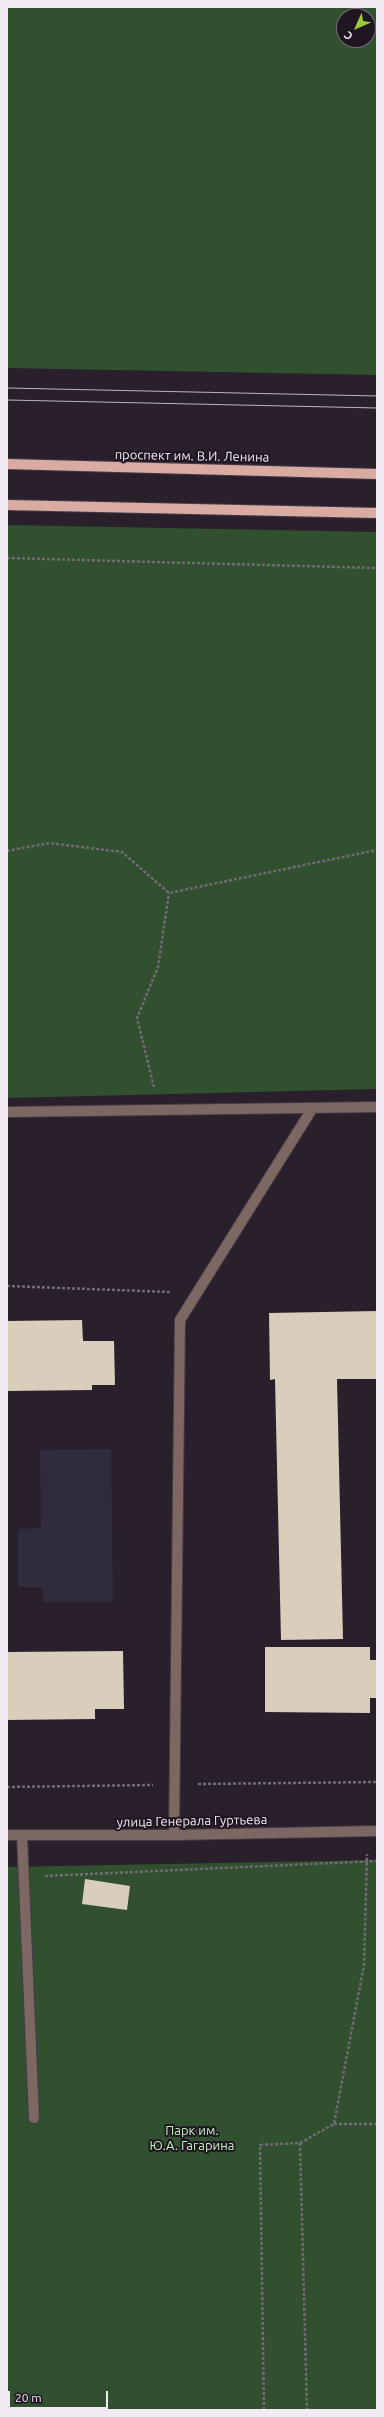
<!DOCTYPE html>
<meta charset="utf-8">
<style>
body{margin:0}
#map{position:relative;width:384px;height:2417px;overflow:hidden;background:#29202c;font-family:Ubuntu,sans-serif}
canvas{display:block}
.frame{position:absolute;inset:0;border:8px solid #f1eaf3;pointer-events:none}
.north{position:absolute;left:336px;top:8px;width:40px;height:40px;box-sizing:border-box;background:#201622;border:1px solid #746b76;border-radius:50%;rotate:225deg;font-size:11px;font-weight:700;line-height:16px;text-align:center;color:#f1eaf3}
.north::after{content:'';display:block;margin:auto;width:14px;height:18px;background:#9cca32;clip-path:polygon(50% 0,100% 100%,50% 72%,0 100%)}
.scale{position:absolute;left:8px;top:2391px;width:100px;height:18px;box-sizing:border-box;border:2px solid #f1eaf3;border-top:0;padding-left:5px;font-size:12px;line-height:14px;white-space:nowrap;color:#f1eaf3;-webkit-text-stroke:3px #201622;paint-order:stroke}
</style>
<div id="map">
<canvas width="384" height="2417"></canvas>
<div class="frame"></div>
<div class="north">С</div>
<div class="scale">20 m</div>
</div>
<script>
const ctx = document.querySelector('canvas').getContext('2d');
ctx.lineJoin = 'round';
function paint(path, color) {
  ctx.fillStyle = color;
  ctx.fill(path, 'evenodd');
}
function shape(rows) {
  const path = new Path2D();
  for (const r of rows) {
    path.moveTo(r[0], r[1]);
    for (let i = 2; i < r.length; i += 2) path.lineTo(r[i], r[i + 1]);
  }
  return path;
}
function trace(path, color, width, dash) {
  ctx.strokeStyle = color;
  ctx.lineWidth = width;
  ctx.lineCap = dash ? 'butt' : 'round';
  ctx.setLineDash(dash || []);
  ctx.stroke(path);
}
function drawText(font, color, halo, rows, align = 'center') {
  ctx.font = font + ' Ubuntu,sans-serif';
  ctx.lineWidth = 4;
  ctx.setLineDash([]);
  ctx.textBaseline = 'middle';
  ctx.strokeStyle = halo;
  ctx.fillStyle = color;
  for (const [text, x, y, turn = 0] of rows) {
    ctx.save();
    ctx.translate(x, y);
    ctx.rotate((+turn || 0) * Math.PI / 180);
    ctx.textAlign = isNaN(turn) ? turn : align;
    if (halo) ctx.strokeText(text, 0, 0);
    ctx.fillText(text, 0, 0);
    ctx.restore();
  }
}
paint(shape([
 [111,1449,113,1602,43,1602,42,1587,18,1587,18,1529,41,1528,40,1450]
]), '#302c3c');
paint(shape([
 [7,7,377,7,377,375,7,368],
 [344,16,368,16,368,40,344,40],
 [7,525,377,532,377,1089,7,1098],
 [377,1860,377,2410,7,2410,7,1867]
]), '#315030');
paint(shape([
 [377,1311,377,1379,337,1379,343,1639,281,1640,275,1379,270,1380,269,1313],
 [82,1320,83,1341,114,1341,115,1385,92,1385,92,1390,7,1391,7,1321],
 [265,1647,370,1647,370,1660,377,1660,377,1698,370,1698,370,1713,265,1712],
 [123,1651,124,1709,95,1709,95,1719,7,1720,7,1652],
 [85,1879,130,1886,127,1910,82,1904]
]), '#d9cebc');
const minor = shape([
 [7,1112,377,1107],
 [7,1835,174,1835,377,1831],
 [22,1835,34,2118],
 [174,1835,180,1320,312,1109]
]);
const major = shape([
 [7,464,377,474],
 [7,505,377,513]
]);
trace(minor, '#453c48', 12);
trace(major, '#453c48', 12);
trace(shape([
 [7,558,377,568],
 [7,851,49,843,122,852,169,893,377,850],
 [154,1087,137,1018,158,967,169,893],
 [7,1286,170,1292],
 [198,1784,377,1782],
 [7,1787,153,1785],
 [45,1876,377,1861],
 [334,2124,377,2124],
 [300,2143,334,2124,364,1965,367,1854],
 [264,2410,260,2145,300,2143,307,2410]
]), '#726a75', 2.5, [3, 2]);
trace(minor, '#7d6763', 10);
trace(major, '#d9aba3', 10);
trace(shape([
 [7,388,377,396],
 [7,400,377,408]
]), '#bcb4be', 1);
drawText('13px', '#f1eaf3', '#201622', [
 ["проспект им. В.И. Ленина",192,456,1],
 ["улица Генерала Гуртьева",192,1821,-1]
]);
drawText('13px', '#bdf3b9', '#201622', [
 ["Парк им.",192,2131],
 ["Ю.А. Гагарина",192,2146]
]);
</script>
